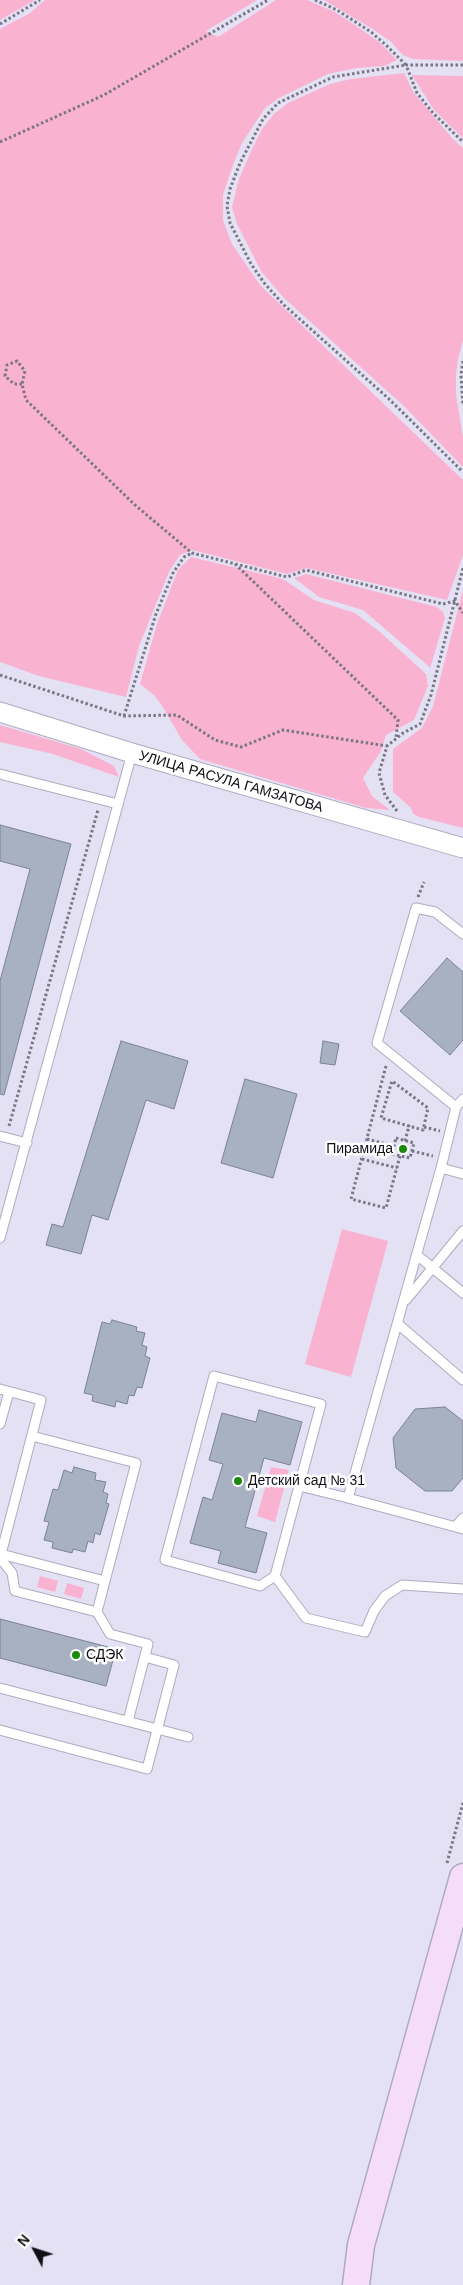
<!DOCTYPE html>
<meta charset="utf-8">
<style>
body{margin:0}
#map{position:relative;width:463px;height:2285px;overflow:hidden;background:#e4e1f5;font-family:Arial,sans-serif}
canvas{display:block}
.north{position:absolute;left:10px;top:2225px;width:50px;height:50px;-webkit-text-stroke:4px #fff;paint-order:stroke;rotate:310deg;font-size:14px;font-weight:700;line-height:20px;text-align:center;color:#111016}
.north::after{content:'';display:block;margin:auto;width:18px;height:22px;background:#111016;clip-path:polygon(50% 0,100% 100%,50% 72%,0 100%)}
</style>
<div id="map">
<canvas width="463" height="2285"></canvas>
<div class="north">N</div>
</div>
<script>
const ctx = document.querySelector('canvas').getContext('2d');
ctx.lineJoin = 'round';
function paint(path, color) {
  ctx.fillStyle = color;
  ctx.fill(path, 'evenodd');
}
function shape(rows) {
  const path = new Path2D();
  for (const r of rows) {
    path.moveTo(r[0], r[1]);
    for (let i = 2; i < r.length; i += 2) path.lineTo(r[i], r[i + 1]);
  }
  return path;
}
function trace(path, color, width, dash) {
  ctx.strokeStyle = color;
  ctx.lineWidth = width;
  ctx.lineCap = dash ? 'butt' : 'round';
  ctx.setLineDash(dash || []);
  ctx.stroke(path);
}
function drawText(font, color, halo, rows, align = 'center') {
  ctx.font = font + ' Arial,sans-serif';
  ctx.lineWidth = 5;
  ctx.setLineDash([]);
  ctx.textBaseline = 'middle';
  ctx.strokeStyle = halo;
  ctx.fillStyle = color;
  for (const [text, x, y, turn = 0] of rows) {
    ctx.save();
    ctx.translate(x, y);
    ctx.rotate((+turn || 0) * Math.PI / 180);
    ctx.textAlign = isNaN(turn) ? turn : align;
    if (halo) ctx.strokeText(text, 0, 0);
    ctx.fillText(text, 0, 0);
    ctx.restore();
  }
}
paint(shape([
 [0,0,35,0,0,20],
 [45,0,257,0,206,31,218,37,276,0,307,0,335,12,355,25,379,42,397,60,384,66,356,68,328,74,279,98,265,108,242,143,233,165,223,195,223,220,232,244,260,285,463,480,463,555,447,600,307,568,287,574,192,550,180,555,169,572,139,646,126,697,39,676,0,662,0,29,30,13],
 [324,0,463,0,463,61,413,59,403,55,390,41,371,28],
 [404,73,414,93,452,138,463,148,463,341,458,358,456,376,456,395,463,437,463,467,405,407,284,298,261,271,237,224,232,207,239,179,253,147,262,129,274,114,288,103,330,84,351,79],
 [412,75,463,76,463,138,434,110],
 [191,557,283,579,314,600,355,613,380,632,426,674,428,686,414,720,386,735,381,751,363,778,372,796,390,810,366,808,200,759,182,740,161,704,154,695,140,684,157,624,178,570],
 [306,574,437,607,443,612,445,618,429,672,430,668,426,664,363,610,319,597,294,578],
 [463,590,463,828,419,817,413,814,411,808,393,792,393,749,422,728,433,706],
 [0,725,81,749,114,766,119,777,53,754,0,742],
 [342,1229,388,1241,351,1377,305,1364],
 [271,1467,289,1470,275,1522,257,1516],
 [40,1576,58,1581,55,1592,37,1587],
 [67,1583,84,1588,81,1599,64,1594]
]), '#fab2d1');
const building = shape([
 [0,825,71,844,4,1095,0,1094,0,981,30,869,0,861,0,825],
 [447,958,463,972,463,1040,450,1055,400,1011,447,958],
 [121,1041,188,1061,174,1109,146,1100,108,1220,92,1215,81,1254,46,1245,52,1224,63,1227,121,1041],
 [323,1041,339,1044,335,1065,320,1063,323,1041],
 [245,1079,297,1094,273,1178,221,1163,245,1079],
 [112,1320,137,1327,136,1331,145,1333,142,1345,147,1347,145,1356,150,1358,142,1388,137,1387,134,1396,129,1395,127,1404,116,1401,115,1407,92,1401,93,1395,84,1393,102,1322,110,1324,112,1320],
 [445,1407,463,1421,463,1478,452,1491,425,1491,396,1468,393,1438,415,1409,445,1407],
 [259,1410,302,1422,290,1465,264,1458,245,1527,267,1533,256,1573,218,1563,221,1551,190,1543,203,1497,212,1500,223,1464,209,1460,222,1413,256,1422,259,1410],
 [74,1467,96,1473,95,1480,106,1482,103,1492,108,1494,106,1503,109,1504,100,1535,95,1533,93,1543,88,1541,85,1552,73,1549,72,1553,52,1548,53,1542,44,1540,49,1522,44,1521,53,1489,58,1490,64,1470,72,1473,74,1467],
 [0,1619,116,1649,106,1686,0,1658,0,1619]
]);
paint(building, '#a8b1c2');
trace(building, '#7a8393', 1);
const service = shape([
 [0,774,118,804],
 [456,1107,463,1099],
 [0,1136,27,1143],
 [441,1168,456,1107,377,1043,416,908,435,912,463,934],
 [463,1174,441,1168,348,1498,463,1529],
 [0,1238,132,753],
 [417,1255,463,1293],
 [406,1300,463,1231],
 [398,1324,463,1380],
 [214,1376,321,1404,275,1576,260,1586,165,1560,214,1376],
 [0,1389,41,1400,1,1554,105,1581,136,1463,32,1436],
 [0,1424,9,1392],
 [299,1486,348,1498],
 [455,1527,463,1518],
 [0,1558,12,1573,15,1591,97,1612],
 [275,1576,306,1618,365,1632,374,1611,385,1596,402,1585,463,1589],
 [105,1581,97,1612,110,1634,148,1644,128,1721],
 [0,1688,188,1737],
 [0,1730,147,1769,174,1665,145,1657]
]);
const minor = shape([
 [0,712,132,753,463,848]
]);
const secondary = shape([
 [356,2285,361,2245,463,1877]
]);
trace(service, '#aeabbe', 11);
trace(minor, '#aeabbe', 21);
trace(secondary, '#aeabbe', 29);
trace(shape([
 [315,0,337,10,371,32,387,46,406,65,333,77,278,103,263,119,240,163,230,189,227,206,230,223,251,264,265,284,284,305,389,399,463,472],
 [0,24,40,0],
 [463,65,406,65,417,93,433,113,463,142],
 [0,142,104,95,268,0],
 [463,361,461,375,463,406],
 [22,384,14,384,5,376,7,365,17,361,25,371,22,384,26,400,135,505,192,553,287,577,306,570,443,604,455,601,463,613],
 [235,564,398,720,396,738],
 [0,675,124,716,177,715,215,740,241,747,283,730,387,746],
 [124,716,156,614,173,573,184,557,192,553],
 [397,811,385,795,379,773,387,746,403,733,420,724,431,695,463,568],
 [418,897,424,882],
 [386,1066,351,1199,386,1208,400,1156],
 [9,1126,98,810],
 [424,1127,440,1131],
 [396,1138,414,1143,410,1158,392,1154,396,1138],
 [367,1139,394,1146],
 [405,1141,409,1126,381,1118,392,1081,428,1108,423,1130,409,1126],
 [412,1151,433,1156],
 [362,1159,397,1168],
 [447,1863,463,1803]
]), '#797784', 3, [2.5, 2.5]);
trace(service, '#fff', 9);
trace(minor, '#fff', 19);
trace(secondary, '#f5ddf9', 26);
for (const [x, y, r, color] of [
 [403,1149,5,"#1b8b0e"],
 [238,1481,5,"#1b8b0e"],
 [76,1655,5,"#1b8b0e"]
]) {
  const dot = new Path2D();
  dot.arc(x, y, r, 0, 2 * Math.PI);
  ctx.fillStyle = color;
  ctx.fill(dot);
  trace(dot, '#fff', 2);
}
drawText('14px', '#111016', '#fff', [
 ["УЛИЦА РАСУЛА ГАМЗАТОВА",231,782,16]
]);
drawText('14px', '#111016', '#fff', [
 ["Пирамида",393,1149,"right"],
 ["Детский сад № 31",248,1481],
 ["СДЭК",86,1655]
], 'left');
</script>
